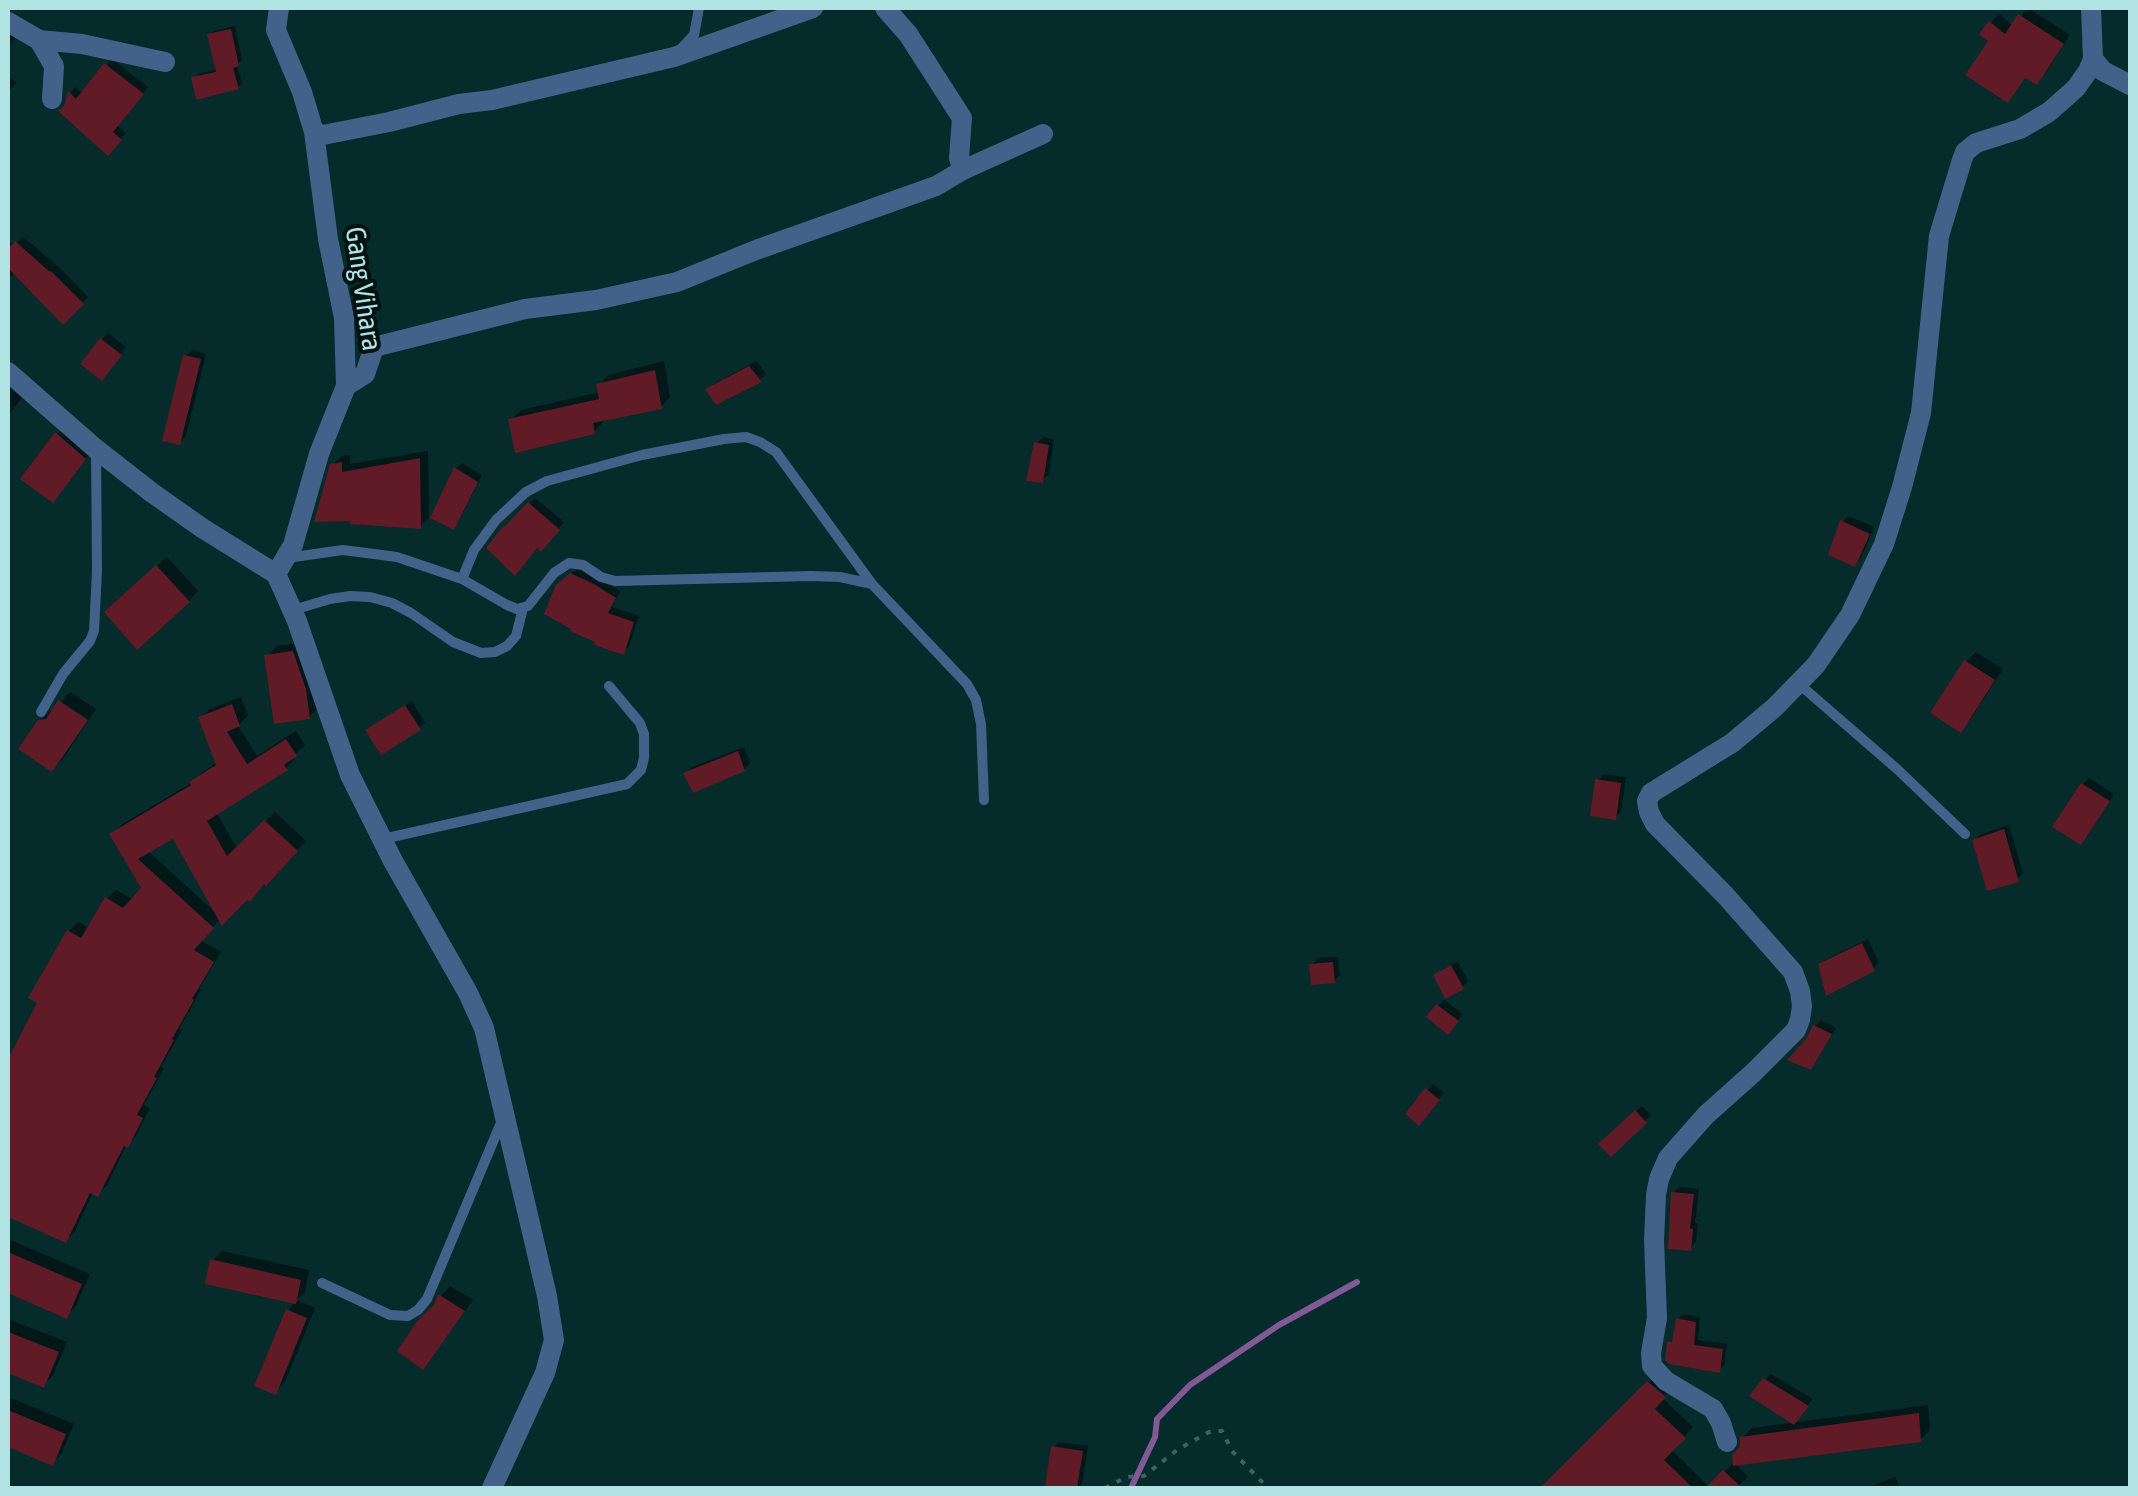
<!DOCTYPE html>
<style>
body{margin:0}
#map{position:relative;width:2138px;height:1496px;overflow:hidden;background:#052b2b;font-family:"Asap Condensed",sans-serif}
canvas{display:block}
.frame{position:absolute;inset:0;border:10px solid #b1e3e2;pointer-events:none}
</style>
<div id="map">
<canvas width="2138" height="1496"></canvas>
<div class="frame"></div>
</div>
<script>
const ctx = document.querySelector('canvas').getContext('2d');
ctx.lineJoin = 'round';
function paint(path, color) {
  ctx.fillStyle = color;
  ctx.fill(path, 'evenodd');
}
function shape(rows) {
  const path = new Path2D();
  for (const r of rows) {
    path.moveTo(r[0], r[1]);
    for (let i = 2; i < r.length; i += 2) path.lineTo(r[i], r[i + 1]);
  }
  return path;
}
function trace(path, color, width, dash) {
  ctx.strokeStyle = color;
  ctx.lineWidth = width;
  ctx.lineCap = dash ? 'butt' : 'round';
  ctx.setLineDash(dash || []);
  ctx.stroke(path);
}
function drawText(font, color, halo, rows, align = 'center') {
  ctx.font = font + ' "Asap Condensed",sans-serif';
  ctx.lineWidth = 8;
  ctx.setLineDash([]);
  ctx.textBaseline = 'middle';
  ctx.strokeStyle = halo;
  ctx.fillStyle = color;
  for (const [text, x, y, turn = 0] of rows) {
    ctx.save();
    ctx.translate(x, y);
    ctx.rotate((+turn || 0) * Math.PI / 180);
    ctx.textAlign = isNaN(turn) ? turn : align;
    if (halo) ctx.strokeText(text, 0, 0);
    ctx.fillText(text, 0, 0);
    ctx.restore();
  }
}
paint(shape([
 [2028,8,2070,35,2045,74,2037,82,2026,76,2008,99,1991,40,1991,23,1999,14,2013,26],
 [235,26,242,60,237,65,242,83,238,87,194,78,198,74,218,69,210,35,214,31],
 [8,27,18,34,8,47],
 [112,59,148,87,117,125,126,133,107,152,66,106,70,93,75,87,83,94],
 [8,75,16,83,8,92],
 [23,237,59,267,88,297,63,321,15,272,8,280,8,240,14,246],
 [108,333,126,347,108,372,102,339],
 [192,350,206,354,186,436,180,442,186,356],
 [664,361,670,397,661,407,603,419,603,422,594,432,511,420,521,410,600,392,599,385,609,375],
 [756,361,766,374,760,380,717,402,708,390,714,384],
 [8,380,25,394,8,416],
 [67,424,94,448,62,490,23,478],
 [1043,437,1054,439,1049,474,1042,480,1037,443],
 [428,451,429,518,420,526,352,522,333,465,342,456,350,455,350,464],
 [462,463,482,475,459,521,453,527,456,469],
 [535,498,564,522,547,542,513,522],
 [1848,516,1874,527,1861,558,1855,564,1842,522],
 [167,557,198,591,189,601,117,602],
 [578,568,620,591,612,607,639,616,629,646,623,652,565,579],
 [302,642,319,707,309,717,267,656,277,646],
 [1976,652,2003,669,1970,720,1960,730,1966,662],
 [70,692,96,709,62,760,52,769,39,722,50,711,54,711],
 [241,697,248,715,238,726,257,756,296,731,305,745,293,756,295,759,286,768,216,812,237,849,275,812,306,841,275,873,221,918,200,940,221,952,199,989,201,990,179,1029,182,1030,161,1067,164,1068,144,1105,150,1108,136,1136,126,1146,107,1185,98,1194,93,1192,75,1231,66,1240,8,1214,8,1090,9,1087,8,1065,40,1002,69,931,78,922,90,928,107,899,116,890,134,900,144,889,112,834,121,825,193,782,201,773,218,762,201,718,210,709],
 [174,835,217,914,148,851],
 [412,701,425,723,419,728,374,725],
 [744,747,750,763,744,769,686,773,692,767],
 [1604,774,1626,777,1621,811,1615,818,1598,780],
 [2089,778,2114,794,2087,836,2083,784],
 [2009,825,2023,873,2017,879,1974,840,1981,834],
 [1868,939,1879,963,1873,969,1820,965,1827,959],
 [1338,957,1340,975,1334,981,1312,965,1318,958],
 [1457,961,1468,981,1462,987,1436,976],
 [1444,1000,1463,1014,1454,1026,1429,1017],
 [1821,1020,1836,1028,1811,1067,1808,1041,1815,1026],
 [1433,1084,1444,1093,1425,1116,1408,1113],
 [1642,1106,1651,1115,1611,1153,1602,1144],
 [1679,1187,1699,1189,1695,1223,1698,1223,1696,1242,1690,1248,1673,1193],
 [8,1239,90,1274,76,1306,66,1316,8,1291],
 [222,1251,309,1270,305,1292,296,1300,315,1308,285,1382,275,1392,288,1310,296,1302,212,1261],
 [450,1286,473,1300,432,1357,423,1367,436,1306,441,1296],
 [1683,1314,1700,1317,1698,1340,1727,1344,1724,1365,1719,1370,1670,1343,1675,1337,1678,1319],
 [8,1319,67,1342,53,1375,43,1385,8,1371],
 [1658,1374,1673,1387,1662,1398,1693,1427,1672,1450,1709,1487,1735,1462,1743,1447,1742,1438,1752,1428,1928,1405,1930,1430,1920,1440,1735,1463,1748,1477,1736,1488,1553,1488,1548,1484],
 [1771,1374,1813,1399,1799,1416,1765,1380],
 [8,1397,74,1424,62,1453,52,1463,8,1445],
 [1059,1442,1088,1446,1082,1484,1077,1488,1048,1486,1053,1448],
 [1895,1477,1900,1488,1867,1488]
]), '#0007');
trace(shape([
 [1131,1488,1155,1437,1157,1419,1190,1385,1279,1325,1357,1282]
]), '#815994', 6);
paint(shape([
 [2018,14,2064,44,2037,85,2025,78,2008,103,1965,75,1988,41,1979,34,1989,21,2005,34],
 [231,29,239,66,233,68,239,89,196,100,191,77,216,72,207,34],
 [104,63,144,94,113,132,122,140,108,156,58,111,64,106,68,91,76,99],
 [15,241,50,272,51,271,84,304,63,325,8,268,8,249],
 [100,338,122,355,102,381,80,364],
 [183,355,201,359,180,445,162,441],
 [749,366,762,382,716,405,705,389],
 [655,370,662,409,593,423,595,434,515,453,508,419,599,399,596,384],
 [55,432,86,459,53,503,20,479],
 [1034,442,1049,445,1043,483,1026,481],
 [420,458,421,529,350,524,350,521,314,522,330,464,342,462,342,472],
 [454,467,478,482,454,530,430,518],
 [528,502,560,530,541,552,537,548,515,576,486,548,503,526,505,526],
 [1840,520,1870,534,1855,567,1828,555],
 [156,565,190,602,137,650,104,612],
 [570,573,594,584,616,598,608,613,634,622,624,655,594,645,595,642,570,631,571,629,544,614,556,585],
 [293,651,306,689,310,719,274,724,264,655],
 [1964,660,1995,680,1961,733,1930,713],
 [58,700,88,720,52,772,18,749,38,720,46,719],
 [232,704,240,726,227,732,247,764,286,739,297,756,284,765,288,770,207,821,227,856,264,820,298,851,266,886,264,884,250,902,247,900,222,926,173,839,138,859,214,928,194,950,214,962,192,999,194,1000,172,1039,174,1040,154,1077,157,1078,137,1115,143,1118,128,1148,124,1146,98,1197,90,1193,66,1243,8,1217,8,1059,37,1003,28,998,67,930,81,938,105,897,123,908,141,888,109,834,191,785,189,782,216,765,198,717],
 [405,705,421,730,381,755,365,730],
 [738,751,745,771,693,793,683,773],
 [1595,779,1621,783,1616,820,1590,816],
 [2081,783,2110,801,2081,845,2052,827],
 [2004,829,2019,882,1987,891,1972,840],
 [1862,943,1875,971,1826,996,1818,964],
 [1333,962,1335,983,1311,985,1309,964],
 [1451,965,1464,989,1445,999,1433,975],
 [1436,1004,1459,1021,1448,1035,1426,1017],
 [1813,1025,1832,1034,1811,1070,1787,1060,1806,1039],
 [1425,1088,1440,1100,1419,1126,1405,1114],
 [1635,1110,1647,1123,1611,1157,1598,1144],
 [1671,1192,1694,1194,1690,1228,1693,1229,1691,1251,1668,1249],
 [8,1252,82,1284,67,1319,8,1293],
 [210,1259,301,1280,296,1304,205,1284],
 [438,1294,465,1311,423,1370,397,1351,418,1320,434,1305],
 [286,1309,307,1318,276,1395,254,1386],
 [1676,1318,1696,1322,1694,1345,1723,1349,1720,1373,1669,1364,1665,1360,1667,1342,1672,1342],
 [8,1332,59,1352,44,1388,8,1373],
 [1763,1378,1809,1406,1794,1425,1749,1396],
 [1647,1381,1666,1397,1655,1409,1686,1438,1664,1460,1693,1488,1540,1488],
 [8,1410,66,1434,53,1466,8,1447],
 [1919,1413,1921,1442,1733,1466,1732,1455,1740,1446,1740,1437],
 [1051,1446,1083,1451,1077,1488,1045,1488],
 [1723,1470,1742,1488,1705,1488]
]), '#611b27');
trace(shape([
 [1105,1488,1126,1477,1144,1476,1177,1450,1209,1432,1222,1431,1232,1451,1268,1488]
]), '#3b6565', 4, [5, 8]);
trace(shape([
 [680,50,694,35,699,8],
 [287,558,343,550,397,557,462,579,507,605,517,609,528,606,554,573,569,563,583,565,601,577,615,581,811,576,840,577,872,584,967,684,976,700,981,724,984,800],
 [462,579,474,550,496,520,526,492,547,481,642,455,724,439,746,437,760,442,776,452,872,584],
 [293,610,330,599,350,596,370,597,392,603,411,613,453,642,481,653,495,652,507,646,516,636,523,608],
 [1799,684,1897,769,1965,834],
 [41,712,63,674,90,641,94,631,97,571,96,450],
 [383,839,627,784,641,770,644,758,644,734,640,723,609,686],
 [322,1283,390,1315,408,1316,418,1310,427,1299,503,1118]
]), '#436289', 10);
trace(shape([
 [2091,8,2093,59,2103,71,2130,85],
 [8,22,39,40,82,44,165,62],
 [39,40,54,66,52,99],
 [314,132,323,135,389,122,459,104,492,100,674,57,813,8],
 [963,170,1043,134],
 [8,372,96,449,151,492,202,528,276,574,297,621,350,775,393,861,468,993,484,1028,547,1296,554,1340,545,1373,492,1488],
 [346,386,365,374,374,347,525,309,596,300,677,282,756,250,936,186,963,170,959,158,962,118,908,34,885,8],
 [276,574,293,545,319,454,346,386,344,318,328,239,314,132,302,92,276,30,279,8],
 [1727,1442,1721,1423,1713,1409,1666,1381,1652,1366,1651,1353,1657,1318,1654,1240,1656,1195,1659,1179,1668,1158,1706,1115,1753,1073,1796,1030,1800,1020,1802,1006,1800,991,1793,972,1725,895,1655,824,1649,812,1647,801,1651,793,1732,743,1774,708,1816,665,1850,615,1884,544,1902,487,1921,413,1939,236,1962,160,1965,152,1976,143,2020,129,2049,112,2076,88,2088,71,2093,59]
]), '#436289', 20);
drawText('28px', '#b1e3e2', '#001212', [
 ["Gang Vihara",363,289,82]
]);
</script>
